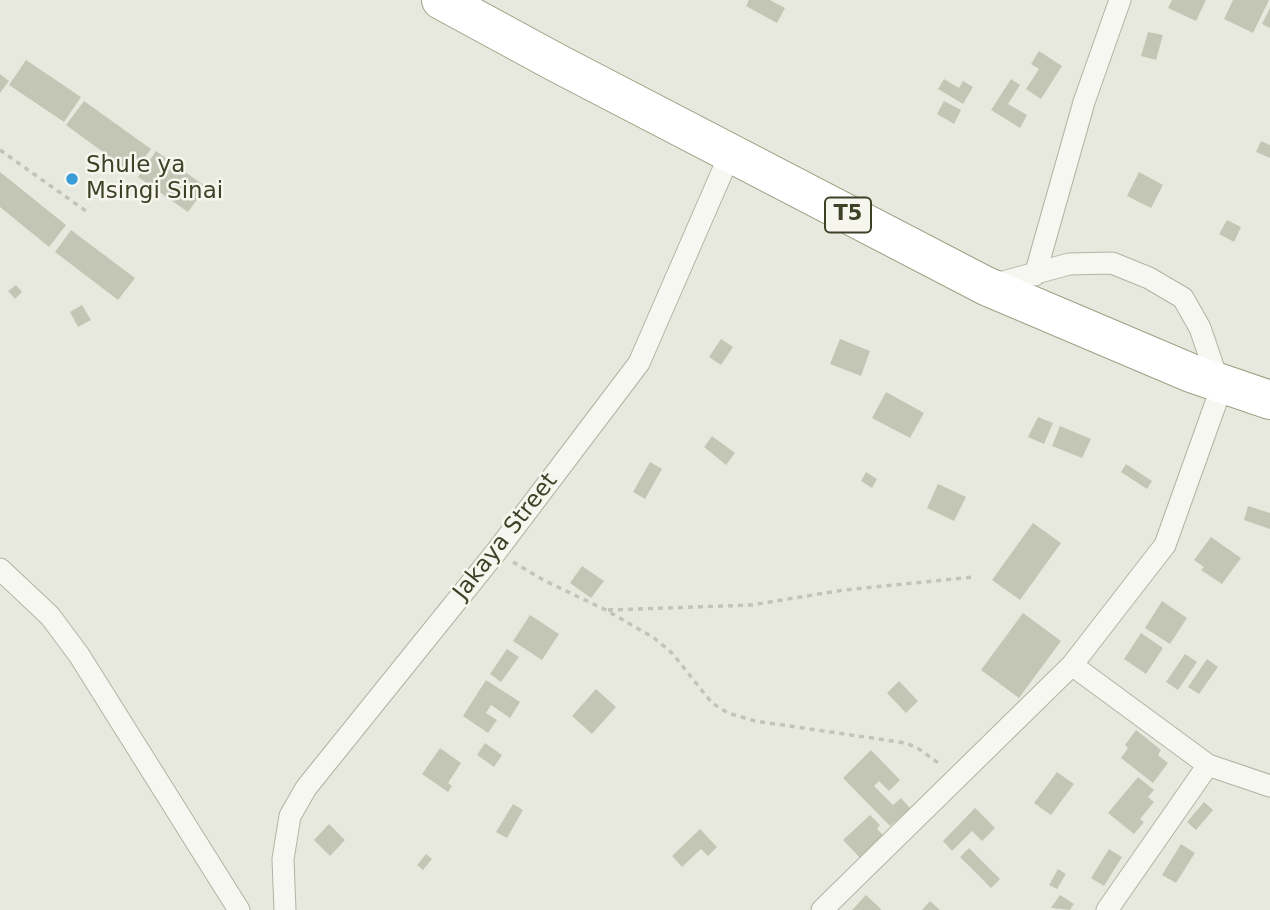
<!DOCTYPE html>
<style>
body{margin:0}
canvas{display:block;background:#e8e9de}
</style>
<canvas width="1270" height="910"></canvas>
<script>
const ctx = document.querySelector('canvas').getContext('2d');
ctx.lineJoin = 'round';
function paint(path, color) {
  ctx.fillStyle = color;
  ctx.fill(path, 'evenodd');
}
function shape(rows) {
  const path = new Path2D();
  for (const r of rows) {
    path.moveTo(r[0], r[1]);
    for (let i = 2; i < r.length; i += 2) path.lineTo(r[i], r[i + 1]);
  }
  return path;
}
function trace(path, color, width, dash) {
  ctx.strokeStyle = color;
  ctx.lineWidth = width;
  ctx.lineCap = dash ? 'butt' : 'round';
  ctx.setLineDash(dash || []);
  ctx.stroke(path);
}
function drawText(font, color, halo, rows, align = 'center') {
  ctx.font = font + ' "DejaVu Sans",sans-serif';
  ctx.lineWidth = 5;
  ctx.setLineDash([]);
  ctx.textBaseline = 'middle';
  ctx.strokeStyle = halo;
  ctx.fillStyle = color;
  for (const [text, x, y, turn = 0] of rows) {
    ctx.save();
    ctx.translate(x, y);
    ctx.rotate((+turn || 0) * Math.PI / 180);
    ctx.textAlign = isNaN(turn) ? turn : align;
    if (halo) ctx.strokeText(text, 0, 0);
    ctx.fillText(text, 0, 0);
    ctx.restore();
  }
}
paint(shape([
 [749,0,770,0,785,8,777,23,746,6],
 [1172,0,1206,0,1196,21,1168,8],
 [1233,0,1269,0,1253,33,1224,19],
 [1270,8,1270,28,1262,24],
 [1148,32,1163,35,1156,60,1141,56],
 [1039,51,1062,66,1041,99,1026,89,1039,69,1031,64],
 [26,60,81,97,64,122,9,85],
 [0,74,9,81,0,93],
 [944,79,959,88,963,81,973,87,963,104,938,89],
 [1011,79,1020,85,1008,104,1027,115,1020,128,991,110],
 [84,101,151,149,133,174,66,125],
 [944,101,961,110,954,124,937,114],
 [1261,141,1270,145,1270,158,1256,152],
 [156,151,206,187,188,212,138,177],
 [0,172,66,225,49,247,0,207],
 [1139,172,1163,185,1151,208,1127,196],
 [1227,220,1241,227,1234,242,1219,234],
 [71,230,135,278,118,300,55,252],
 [16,285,22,292,15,299,8,291],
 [82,305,91,320,78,327,70,312],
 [721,339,733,347,721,365,709,357],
 [840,339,870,351,861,376,830,364],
 [886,392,924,413,910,438,872,418],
 [1038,417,1053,423,1044,444,1028,437],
 [1060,426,1091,439,1082,458,1052,446],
 [712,436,735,453,726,465,704,447],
 [650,462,662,469,645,499,633,492],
 [1126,464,1152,481,1147,489,1121,472],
 [866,472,877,479,872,488,861,481],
 [938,484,966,497,954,521,927,508],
 [1248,506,1270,513,1270,529,1244,520],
 [1033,523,1061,543,1020,600,992,580],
 [1211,537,1241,558,1222,584,1201,570,1204,567,1194,560],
 [582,566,604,581,591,598,570,583],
 [1162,601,1187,618,1170,644,1145,628],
 [1023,613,1061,641,1019,698,981,670],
 [530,615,559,634,542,660,513,641],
 [1141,633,1163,648,1146,674,1124,659],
 [507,649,519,657,501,682,490,674],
 [1185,654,1197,662,1178,690,1166,682],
 [1207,659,1218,667,1199,694,1188,687],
 [486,680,520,702,510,718,491,705,486,713,497,720,488,733,463,716],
 [899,681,918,701,906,713,887,693],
 [596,689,616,707,592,734,572,716],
 [1136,730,1161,750,1158,755,1168,763,1153,783,1121,758,1128,748,1125,745],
 [485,743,502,755,494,767,477,755],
 [440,748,461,763,448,783,452,786,448,792,422,774],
 [871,750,900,780,889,791,879,781,874,786,893,805,901,798,911,809,890,826,843,778],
 [1057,772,1074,784,1051,815,1034,803],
 [1138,777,1154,790,1148,797,1154,802,1140,819,1144,822,1134,834,1108,813],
 [1204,802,1213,810,1196,830,1187,822],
 [513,804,523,810,507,838,496,832],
 [975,808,995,828,982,841,972,831,952,851,943,841],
 [870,815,880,825,877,829,885,837,861,859,843,840],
 [329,824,345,840,330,856,314,840],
 [700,829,717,847,708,856,701,849,682,867,672,856],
 [1181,844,1195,853,1176,883,1162,875],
 [969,848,1000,879,991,888,960,857],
 [1109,849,1122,857,1104,886,1091,878],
 [426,854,432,859,423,870,417,865],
 [1058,869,1066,874,1057,889,1049,885],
 [866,895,882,910,852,910],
 [1060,895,1074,904,1070,910,1051,908],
 [930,901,940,910,922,910]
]), '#c4c6b5');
const street = shape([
 [1035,275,1084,102,1120,0],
 [992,285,1069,264,1112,263,1149,278,1183,298,1200,328,1214,369,1196,372],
 [0,569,50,616,79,655,239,910],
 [1072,665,1208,765,1270,786],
 [285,910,283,859,290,816,306,788,496,552,639,363,730,154],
 [822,910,1072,665,1165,545,1223,383],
 [1107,910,1208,765]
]);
const highway = shape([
 [441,0,557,63,986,286,1191,373,1270,400]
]);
trace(street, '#b1b3a3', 23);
trace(highway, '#9da184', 40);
trace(shape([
 [0,150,86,211],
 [513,562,545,581,606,610,654,638,672,653,712,703,728,713,755,721,906,743,919,749,941,765],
 [608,610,751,605,844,590,973,577]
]), '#c2c4b8', 3.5, [5, 5]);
trace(street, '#f6f7f1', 21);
trace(highway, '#fff', 38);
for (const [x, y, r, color] of [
 [72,179,7,"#389cd9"]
]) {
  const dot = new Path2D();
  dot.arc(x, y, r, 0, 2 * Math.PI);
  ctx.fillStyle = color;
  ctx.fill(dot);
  trace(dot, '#f6f6ee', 2.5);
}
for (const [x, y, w] of [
 [848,215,46]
]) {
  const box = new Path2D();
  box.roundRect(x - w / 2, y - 17.5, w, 35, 5);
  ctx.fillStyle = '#f6f6ee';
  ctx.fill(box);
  trace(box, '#3d4126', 2);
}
drawText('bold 21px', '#3d4126', null, [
 ["T5",848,215]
]);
drawText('23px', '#3d4126', '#f6f6ee', [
 ["Shule ya",86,166],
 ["Msingi Sinai",86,192]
], 'left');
drawText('23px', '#3d4126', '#f6f6ee', [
 ["Jakaya Street",506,537,-52]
]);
</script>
